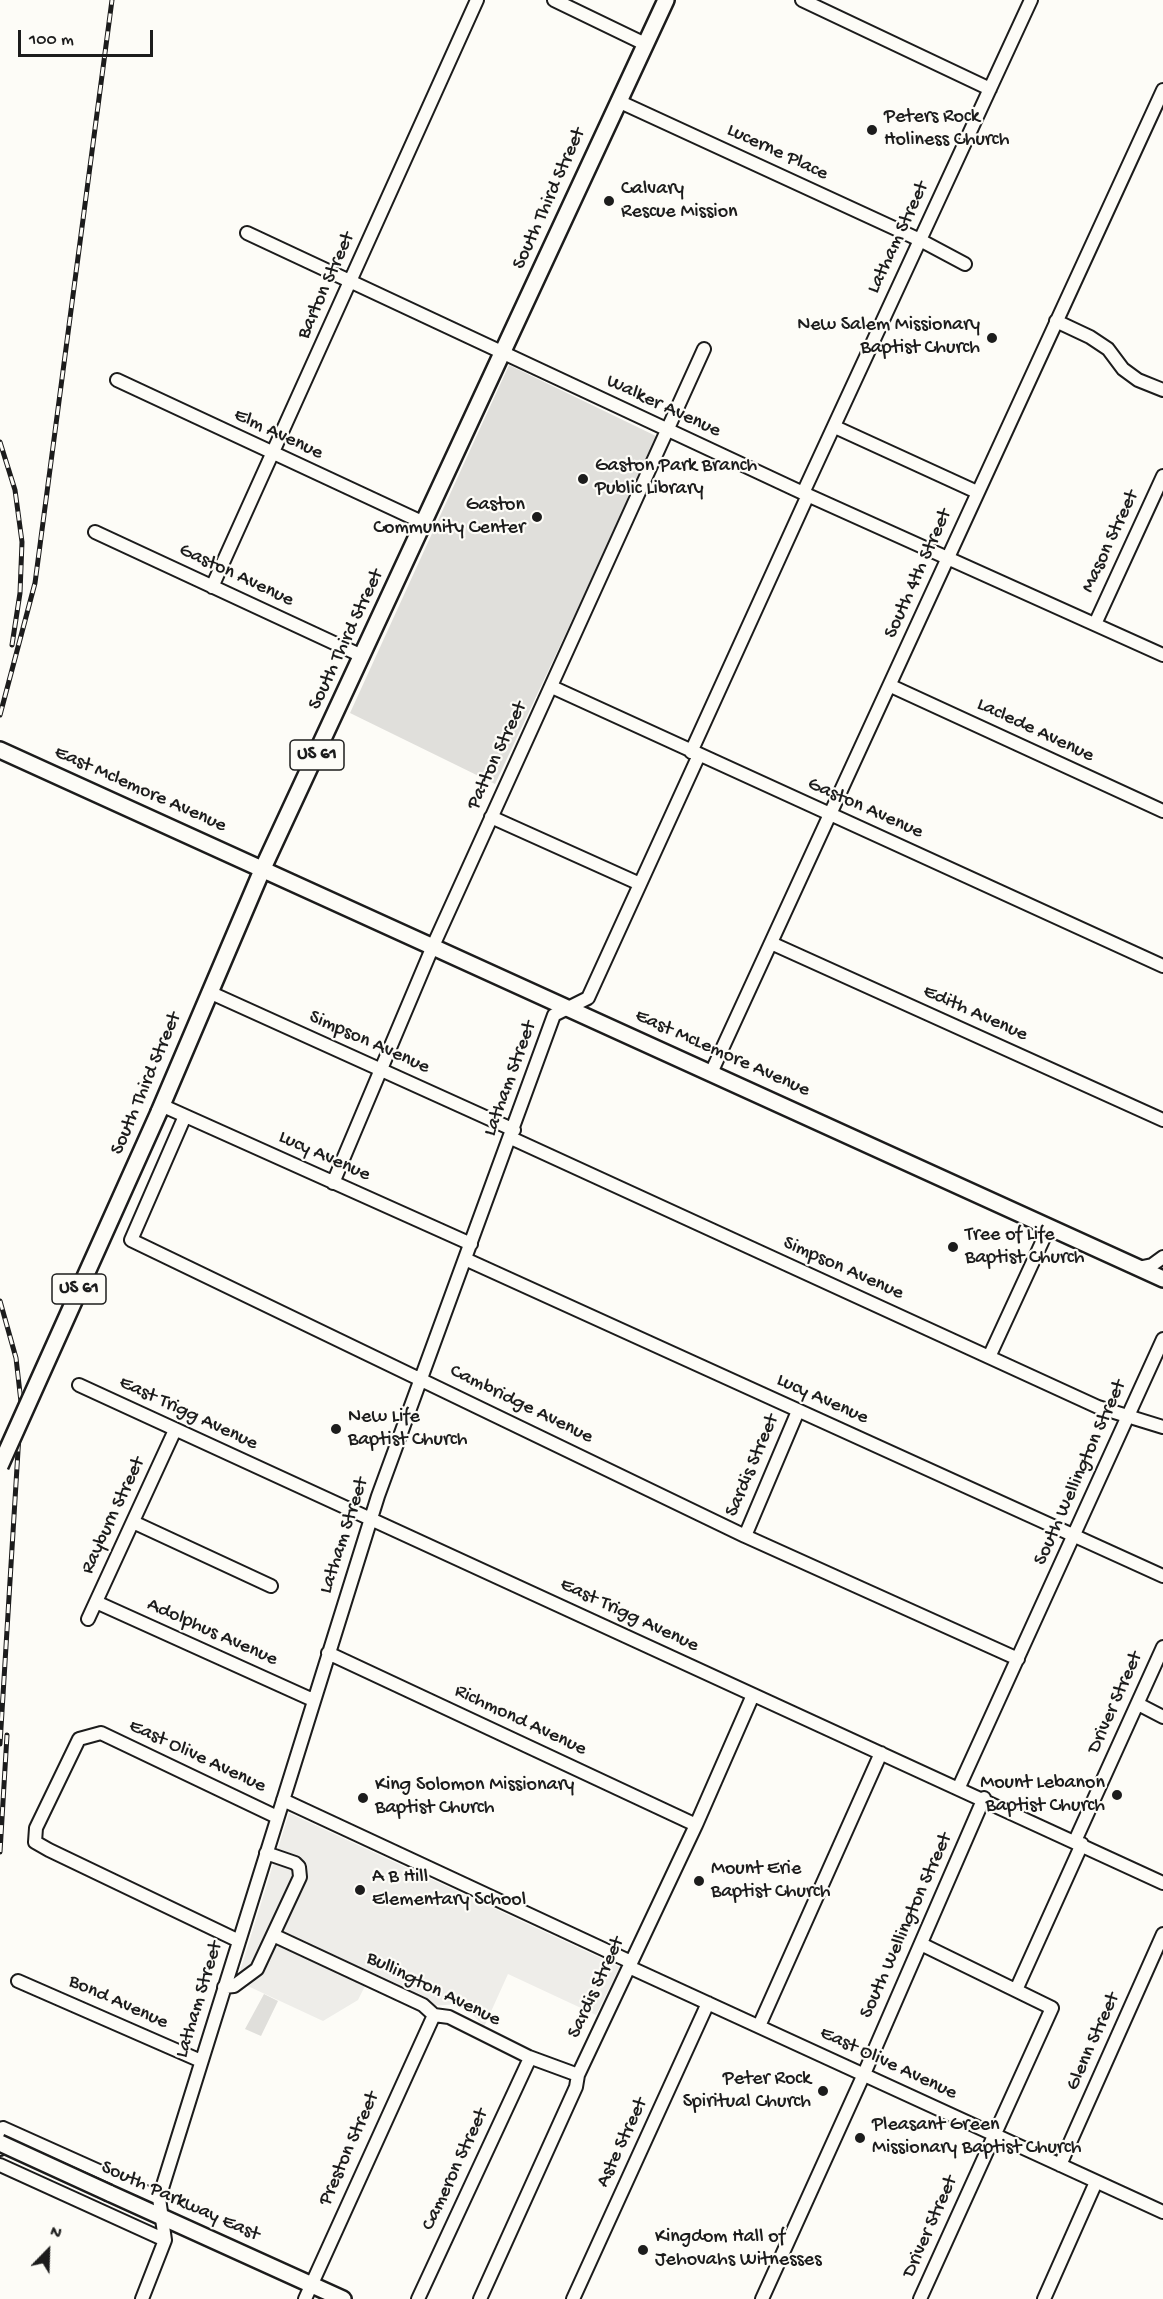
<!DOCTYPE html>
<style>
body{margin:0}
#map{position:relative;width:1163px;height:2299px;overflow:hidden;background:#fdfcf7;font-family:"Gochi Hand",sans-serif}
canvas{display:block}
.north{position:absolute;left:18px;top:2221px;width:60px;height:60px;-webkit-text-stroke:4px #fdfcf7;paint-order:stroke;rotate:23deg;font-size:16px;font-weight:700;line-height:24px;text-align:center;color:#1c1c1c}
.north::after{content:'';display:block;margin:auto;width:21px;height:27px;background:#1c1c1c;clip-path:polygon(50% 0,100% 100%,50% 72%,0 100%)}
.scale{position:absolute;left:18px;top:30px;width:135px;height:27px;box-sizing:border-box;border:3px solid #1c1c1c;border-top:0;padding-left:8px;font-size:18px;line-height:21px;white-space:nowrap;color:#1c1c1c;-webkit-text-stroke:4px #fdfcf7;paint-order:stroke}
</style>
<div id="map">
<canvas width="1163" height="2299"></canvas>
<div class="north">N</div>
<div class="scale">100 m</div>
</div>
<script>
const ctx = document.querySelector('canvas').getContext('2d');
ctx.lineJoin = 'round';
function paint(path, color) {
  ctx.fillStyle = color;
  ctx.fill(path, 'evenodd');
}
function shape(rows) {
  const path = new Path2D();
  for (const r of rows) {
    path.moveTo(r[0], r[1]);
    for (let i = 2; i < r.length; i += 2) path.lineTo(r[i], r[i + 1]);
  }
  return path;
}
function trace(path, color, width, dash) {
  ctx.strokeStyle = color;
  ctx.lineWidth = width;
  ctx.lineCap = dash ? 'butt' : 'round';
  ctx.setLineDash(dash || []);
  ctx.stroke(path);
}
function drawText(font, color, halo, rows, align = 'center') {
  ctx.font = font + ' "Gochi Hand",sans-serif';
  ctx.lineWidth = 4.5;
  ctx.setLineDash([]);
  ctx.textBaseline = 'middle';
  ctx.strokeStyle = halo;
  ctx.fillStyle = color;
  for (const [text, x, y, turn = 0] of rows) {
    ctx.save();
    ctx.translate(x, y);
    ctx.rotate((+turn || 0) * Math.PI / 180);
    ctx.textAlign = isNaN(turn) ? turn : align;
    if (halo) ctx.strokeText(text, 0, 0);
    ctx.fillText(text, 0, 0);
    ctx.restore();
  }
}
paint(shape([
 [289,1813,620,1967,596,2015,508,1974,484,2027,467,2008,459,2004,431,2006,366,1984,358,2000,323,2021,237,1981]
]), '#eeede9');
paint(shape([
 [509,365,658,437,495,784,350,713],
 [264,1994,278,2001,261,2036,245,2029]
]), '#e0dfdb');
const minor = shape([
 [554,0,645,44],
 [802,0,990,89],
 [618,101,920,240,965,264],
 [247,233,803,493,1163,655],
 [1056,321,1090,337,1108,349,1123,369,1138,380,1163,390],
 [117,380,424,523],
 [835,427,977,492],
 [803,493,1031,0],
 [95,532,362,656],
 [212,587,477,0],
 [1095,624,1163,476],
 [891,686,1163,811],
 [552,687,1163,966],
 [691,752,808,495],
 [491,817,640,884],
 [771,943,1163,1120],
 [209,992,514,1130],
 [711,1073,1163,90],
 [161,1105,471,1244],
 [185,1116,131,1240,745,1536,1018,1659],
 [511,1138,1098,1407,1163,1427],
 [333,1183,433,946,704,349],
 [465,1259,1163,1576],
 [1138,1268,1152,1265,1163,1257],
 [989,1357,1049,1227],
 [79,1385,1163,1883],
 [133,1522,271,1586],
 [745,1536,798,1411],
 [96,1602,313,1700],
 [88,1619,175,1430],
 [328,1653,696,1825],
 [1138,1704,1163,1717],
 [959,1787,1163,1339],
 [283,1800,631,1962],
 [1075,1841,1163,1647],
 [273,1935,423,2005,434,2015,449,2017,529,2057,578,2075],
 [239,1941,49,1850,35,1842,36,1828,79,1739,101,1733,277,1817],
 [629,1967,1163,2212],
 [18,1981,201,2061],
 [224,1987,234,1986,257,1969,300,1877,299,1867,295,1863,266,1853],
 [1016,1990,1082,1844],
 [759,2026,881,1753],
 [0,2149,3,2128,159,2198],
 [0,2165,165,2240],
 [1060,2165,1163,1934],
 [142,2299,165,2240,159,2198,378,1496,554,1015,588,998,699,755],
 [305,2299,434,2015],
 [418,2299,530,2058],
 [480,2299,576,2087,578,2075,696,1825,753,1695],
 [573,2299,708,2003],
 [762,2299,864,2074,984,1798],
 [920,2299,1052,2008,921,1944],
 [1044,2299,1096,2182]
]);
const major = shape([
 [0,750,1163,1279],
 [159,1112,263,868,666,0],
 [109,2193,343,2299]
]);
trace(minor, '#1c1c1c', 16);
trace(major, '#1c1c1c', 20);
trace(minor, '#fdfcf7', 12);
trace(major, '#fdfcf7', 15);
const rail = shape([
 [0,442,15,490,22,542,20,593,12,645],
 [0,715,35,583,112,0],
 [0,1301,16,1358,21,1402,0,1744],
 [0,1852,7,1735]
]);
trace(rail, '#1c1c1c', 5);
trace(rail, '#fdfcf7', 3, [9]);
const majorBridge = shape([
 [0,1466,159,1112],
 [0,2143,109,2193]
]);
trace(majorBridge, '#1c1c1c', 20, []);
trace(majorBridge, '#fdfcf7', 15);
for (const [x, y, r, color] of [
 [872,130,6,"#1c1c1c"],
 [609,201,6,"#1c1c1c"],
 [992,338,6,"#1c1c1c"],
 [583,479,6,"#1c1c1c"],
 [537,517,6,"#1c1c1c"],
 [953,1247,6,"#1c1c1c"],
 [336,1429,6,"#1c1c1c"],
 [1117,1795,6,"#1c1c1c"],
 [363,1798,6,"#1c1c1c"],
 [699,1881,6,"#1c1c1c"],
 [360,1890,6,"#1c1c1c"],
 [823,2091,6,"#1c1c1c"],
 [860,2138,6,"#1c1c1c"],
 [643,2250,6,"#1c1c1c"]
]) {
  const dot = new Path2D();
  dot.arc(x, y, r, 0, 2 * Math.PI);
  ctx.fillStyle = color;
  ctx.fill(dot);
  trace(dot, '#fdfcf7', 2);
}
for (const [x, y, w] of [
 [317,755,54],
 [79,1289,54]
]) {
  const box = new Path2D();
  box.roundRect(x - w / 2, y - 15, w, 30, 4.5);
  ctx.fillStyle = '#fdfcf7';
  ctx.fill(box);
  trace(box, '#1c1c1c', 1.5);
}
drawText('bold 18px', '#1c1c1c', null, [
 ["US 61",317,755],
 ["US 61",79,1289]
]);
drawText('20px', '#1c1c1c', '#fdfcf7', [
 ["Peters Rock",884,118],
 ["Holiness Church",884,141],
 ["Calvary",621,190],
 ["Rescue Mission",621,213],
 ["New Salem Missionary",980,326,"right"],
 ["Baptist Church",980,349,"right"],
 ["Gaston Park Branch",595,467],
 ["Public Library",595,490],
 ["Gaston",525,506,"right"],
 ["Community Center",525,529,"right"],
 ["Tree of Life",965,1236],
 ["Baptist Church",965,1259],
 ["New Life",348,1418],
 ["Baptist Church",348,1441],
 ["Mount Lebanon",1105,1784,"right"],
 ["Baptist Church",1105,1807,"right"],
 ["King Solomon Missionary",375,1786],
 ["Baptist Church",375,1809],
 ["Mount Erie",711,1870],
 ["Baptist Church",711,1893],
 ["A B Hill",372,1878],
 ["Elementary School",372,1901],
 ["Peter Rock",811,2080,"right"],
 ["Spiritual Church",811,2103,"right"],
 ["Pleasant Green",872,2126],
 ["Missionary Baptist Church",872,2149],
 ["Kingdom Hall of",655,2238],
 ["Jehovahs Witnesses",655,2261]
], 'left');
drawText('20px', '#1c1c1c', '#fdfcf7', [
 ["Lucerne Place",777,153,25],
 ["South Third Street",550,199,-66],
 ["Latham Street",899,238,-65],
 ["Barton Street",327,286,-66],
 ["Walker Avenue",663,407,25],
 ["Elm Avenue",278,435,25],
 ["Mason Street",1111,542,-65],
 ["South 4th Street",919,574,-66],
 ["Gaston Avenue",236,576,25],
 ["South Third Street",347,640,-65],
 ["Laclede Avenue",1035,731,25],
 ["Patton Street",498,756,-65],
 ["East Mclemore Avenue",140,790,24],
 ["Gaston Avenue",865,809,24],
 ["Edith Avenue",975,1014,24],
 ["Simpson Avenue",369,1043,24],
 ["East McLemore Avenue",722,1054,24],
 ["Latham Street",511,1079,-70],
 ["South Third Street",147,1084,-67],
 ["Lucy Avenue",324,1157,24],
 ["Simpson Avenue",843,1269,24],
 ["Lucy Avenue",822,1400,24],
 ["Cambridge Avenue",521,1405,26],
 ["East Trigg Avenue",188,1414,25],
 ["Sardis Street",753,1466,-67],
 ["South Wellington Street",1081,1473,-66],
 ["Rayburn Street",114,1516,-65],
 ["Latham Street",345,1536,-72],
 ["East Trigg Avenue",629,1616,25],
 ["Adolphus Avenue",212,1633,24],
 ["Driver Street",1116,1703,-66],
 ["Richmond Avenue",520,1721,25],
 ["East Olive Avenue",197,1757,25],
 ["South Wellington Street",907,1926,-66],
 ["Sardis Street",597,1988,-65],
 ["Bullington Avenue",433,1990,26],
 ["Latham Street",200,2000,-73],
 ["Bond Avenue",118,2003,24],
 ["Glenn Street",1094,2042,-66],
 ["East Olive Avenue",888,2064,25],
 ["Aste Street",623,2143,-65],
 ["Preston Street",350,2149,-66],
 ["Cameron Street",456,2170,-65],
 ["South Parkway East",180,2202,24],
 ["Driver Street",931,2227,-66]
]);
</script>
